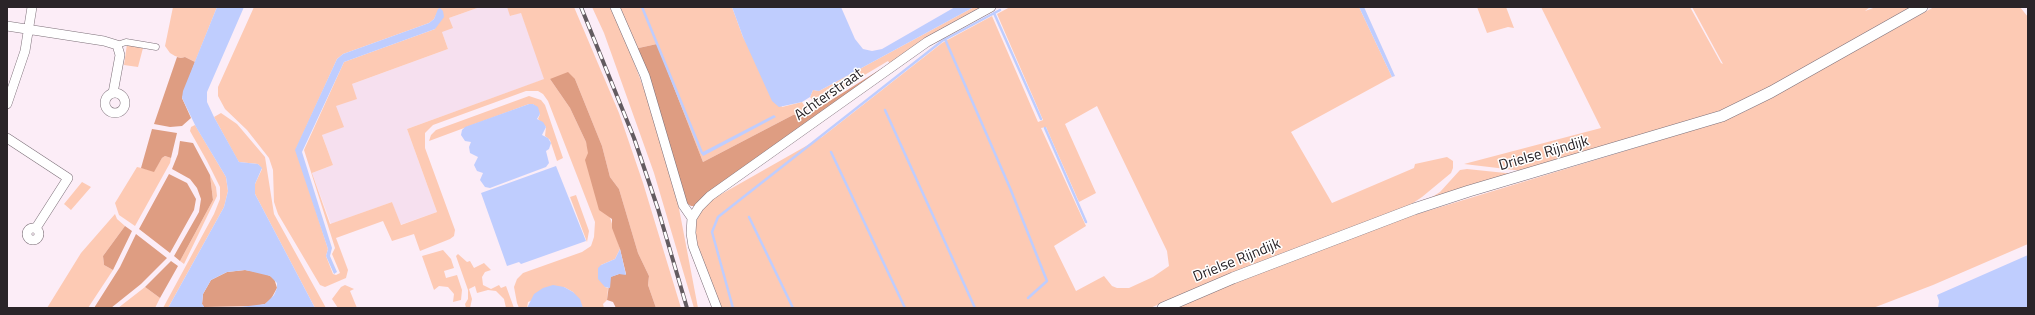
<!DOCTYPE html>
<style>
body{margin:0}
#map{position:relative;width:2035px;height:315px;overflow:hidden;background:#fcedf7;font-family:"Titillium Web",sans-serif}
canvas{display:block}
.frame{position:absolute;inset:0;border:8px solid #2a2428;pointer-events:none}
</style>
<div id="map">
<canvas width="2035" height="315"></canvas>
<div class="frame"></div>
</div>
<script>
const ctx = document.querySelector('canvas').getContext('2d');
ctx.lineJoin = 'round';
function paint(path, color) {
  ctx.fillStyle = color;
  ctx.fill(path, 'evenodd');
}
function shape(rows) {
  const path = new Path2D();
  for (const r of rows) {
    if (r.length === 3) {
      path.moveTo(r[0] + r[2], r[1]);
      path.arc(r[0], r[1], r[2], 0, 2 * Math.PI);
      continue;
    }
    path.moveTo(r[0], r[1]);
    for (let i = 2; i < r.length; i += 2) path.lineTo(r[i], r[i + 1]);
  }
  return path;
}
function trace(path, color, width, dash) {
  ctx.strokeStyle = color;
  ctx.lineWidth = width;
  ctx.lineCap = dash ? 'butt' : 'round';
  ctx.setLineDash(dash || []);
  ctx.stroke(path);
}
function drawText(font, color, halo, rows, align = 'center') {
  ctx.font = font + ' "Titillium Web",sans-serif';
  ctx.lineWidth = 3;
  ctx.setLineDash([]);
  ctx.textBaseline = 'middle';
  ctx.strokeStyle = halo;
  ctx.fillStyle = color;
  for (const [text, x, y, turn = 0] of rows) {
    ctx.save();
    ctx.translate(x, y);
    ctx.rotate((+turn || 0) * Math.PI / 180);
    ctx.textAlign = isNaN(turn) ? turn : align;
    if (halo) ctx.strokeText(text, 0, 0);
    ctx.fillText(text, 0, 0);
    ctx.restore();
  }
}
paint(shape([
 [480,7,507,7,511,16,521,12,545,79,407,129,437,212,400,225,392,202,331,224,312,173,333,165,322,135,336,106,352,84,448,49,442,32,449,18]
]), '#f6e0ef');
paint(shape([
 [173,7,217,7,195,62,185,57,181,58,175,56,170,53,165,46],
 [254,7,480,7,449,18,453,28,442,32,448,49,352,84,357,99,336,106,344,127,322,135,333,165,312,173,330,224,392,202,401,225,437,212,407,129,544,79,521,13,510,16,507,7,574,7,619,113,643,183,681,308,656,308,648,285,649,276,638,253,619,189,610,177,602,146,575,79,550,79,570,108,586,142,620,249,615,259,601,265,605,287,608,288,607,300,603,304,604,308,583,308,573,292,564,287,528,302,527,308,519,308,517,303,514,287,517,279,523,273,582,252,591,246,594,237,595,222,548,101,543,94,538,91,526,91,433,125,425,133,425,148,455,230,454,236,450,239,420,251,414,234,392,241,383,221,336,238,348,270,346,278,325,287,320,285,278,214,274,202,273,170,269,158,247,130,225,109,218,96,218,87],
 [438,11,435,29,344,62,304,150,335,248,332,254,340,273,336,275,333,274,326,256,328,249,296,149,337,59,343,54,429,23,434,19],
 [592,7,613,7,647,97,677,198,698,308,694,308,654,173,604,33],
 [617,7,732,7,743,37,782,107,802,102,809,114,793,115,703,162,657,44,634,49],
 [974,7,984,7,891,65,888,61,816,104,810,97,813,90,819,91],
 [1010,7,1359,7,1392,77,1291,132,1332,203,1414,168,1415,164,1447,157,1453,161,1453,168,1451,173,1422,197,1404,209,1249,267,1150,308,721,308,692,230,694,223,700,210,711,200,822,137,942,43,992,16,1038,122,1043,120,997,14],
 [1097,106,1167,251,1169,266,1153,277,1129,288,1117,288,1112,286,1104,276,1076,291,1054,246,1086,226,1041,128,1046,127,1079,202,1096,193,1065,124],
 [1477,7,1506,7,1514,28,1508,27,1487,33],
 [1541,7,1690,7,1721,63,1723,64,1692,7,1870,7,1865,11,1876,7,1915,7,1728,111,1523,171,1464,164,1601,128],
 [1934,7,2020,7,2028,17,2028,244,1933,285,1873,308,1173,308,1252,275,1411,216,1720,122,1746,111,1779,93],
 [127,44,143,48,138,67,124,65],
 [529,96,541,100,545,105,563,158,557,161,550,140,545,136,546,127,538,119,540,114,533,104,529,104,429,141,431,135,436,130],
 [221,113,237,124,265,157,274,214,326,308,315,308,255,194,255,184,262,169,258,164,239,162,237,159,214,117],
 [195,125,226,177,228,191,224,207,168,308,163,308,214,214,220,199,220,187,207,161,190,131,191,127],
 [165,156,171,158,170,163,135,226,119,215,115,203,137,167,154,171,162,158],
 [1467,169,1515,174,1421,204,1440,192,1460,170],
 [210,175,216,187,217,196,184,264,180,261,213,200],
 [82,182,91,187,71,210,64,204],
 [576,195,589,231,587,242,570,197],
 [115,214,117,219,125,226,103,256,104,265,113,270,88,308,47,308,81,253],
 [443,250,451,259,454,268,444,271,446,278,457,275,462,290,461,300,453,302,454,294,448,287,439,286,434,290,422,256],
 [458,254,467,262,470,261,474,268,484,263,491,270,485,272,482,277,483,285,491,289,499,285,501,288,506,286,514,308,506,308,504,299,496,291,488,290,477,293,475,286,469,289,472,299,470,308,466,308,465,304,468,299,468,290,456,256],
 [345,285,354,289,350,291,357,308,338,308,332,299,341,287],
 [145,287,160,298,155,308,118,308]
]), '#fdcab4');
paint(shape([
 [657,44,703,162,793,115,809,114,884,67,695,206,691,206,685,202,634,49],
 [177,57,181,58,185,57,195,62,182,98,191,118,182,126,170,127,154,124],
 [568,72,575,79,602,146,610,177,619,189,638,253,649,276,648,285,656,308,616,308,613,302,607,300,610,277,619,274,626,274,620,249,612,228,612,219,599,210,585,160,588,153,586,142,570,108,550,79],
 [152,129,177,133,171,158,165,156,162,158,154,172,141,168],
 [180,141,193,143,210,175,213,200,180,261,174,256,199,212,201,199,197,188,190,179,172,169,178,154],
 [169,174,187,183,196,199,194,210,170,253,139,229],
 [125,226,132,231,113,270,104,265,103,256],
 [136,234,167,258,141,284,111,308,94,308,120,267],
 [171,261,178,266,160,298,145,287],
 [245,270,264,273,274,278,277,288,271,299,265,304,255,306,204,307,202,304,203,294,211,280,227,272]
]), '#de9d82');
paint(shape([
 [217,7,244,7,207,92,207,102,214,117,239,162,258,164,262,168,255,184,255,194,315,308,232,308,265,304,274,295,277,288,277,283,270,276,245,270,227,272,211,280,203,294,202,304,205,308,168,308,224,207,228,191,226,177,196,127,182,98,183,91],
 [732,7,841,7,855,39,863,49,872,51,882,49,955,7,974,7,819,91,813,90,810,97,802,102,779,107,772,101,743,37],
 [1359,7,1364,7,1395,76,1392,77],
 [440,8,443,11,444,17,435,29,344,62,302,152,332,248,330,256,337,272,334,274,326,256,328,249,295,150,337,59,343,54,429,23,434,19,438,9],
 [529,104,533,104,538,107,540,114,537,119,543,122,546,127,542,135,548,138,551,143,549,149,546,151,549,163,546,167,490,188,485,187,480,180,483,173,477,171,474,165,478,157,470,153,469,147,471,142,465,141,461,135,462,130,465,127],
 [774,115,776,117,703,156,701,153],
 [556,166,586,241,521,264,519,262,507,266,481,193],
 [620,249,626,275,619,274,611,277,610,288,605,287,598,279,598,268,601,265,615,259],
 [2028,255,2028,308,1938,308,1939,301,1937,295],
 [553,285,564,287,573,292,580,299,583,308,527,308,534,294,543,288]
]), '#bfcdfe');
trace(shape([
 [642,7,702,153],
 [994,13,1041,119],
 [945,39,1010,188,1047,281,1028,298],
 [885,110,975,308],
 [1045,128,1086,222],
 [831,152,905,308],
 [749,217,793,308],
 [733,308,712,232,718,217,942,41,1000,10]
]), '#bfcdfe', 2.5);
const pedestrian = shape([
 [117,45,126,42,156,47]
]);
const minor = shape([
 [615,7,645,76,683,205,692,218],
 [7,26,104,41,117,45,120,55,113,93],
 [115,103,10],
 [7,104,25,51,32,7],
 [7,138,68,178,36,228],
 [33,234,6],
 [717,308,693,246,691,233,692,218,699,207,710,196,927,42,991,7]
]);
const tertiary = shape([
 [1163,308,1233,278,1414,209,1469,191,1722,116,1771,92,1922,7]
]);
trace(pedestrian, '#7d7079', 7);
trace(minor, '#7d7079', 10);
trace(tertiary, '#7d7079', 12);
trace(pedestrian, '#fff', 6);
trace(minor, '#fff', 9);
trace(tertiary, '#fff', 11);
const rail = shape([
 [581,7,634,138,658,209,687,308]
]);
trace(rail, '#635b60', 4);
trace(rail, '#fff', 2.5, [8]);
drawText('15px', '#2a2428', '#fff', [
 ["Achterstraat",829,95,-35],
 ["Drielse Rijndijk",1544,154,-16],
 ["Drielse Rijndijk",1237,261,-22]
]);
</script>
